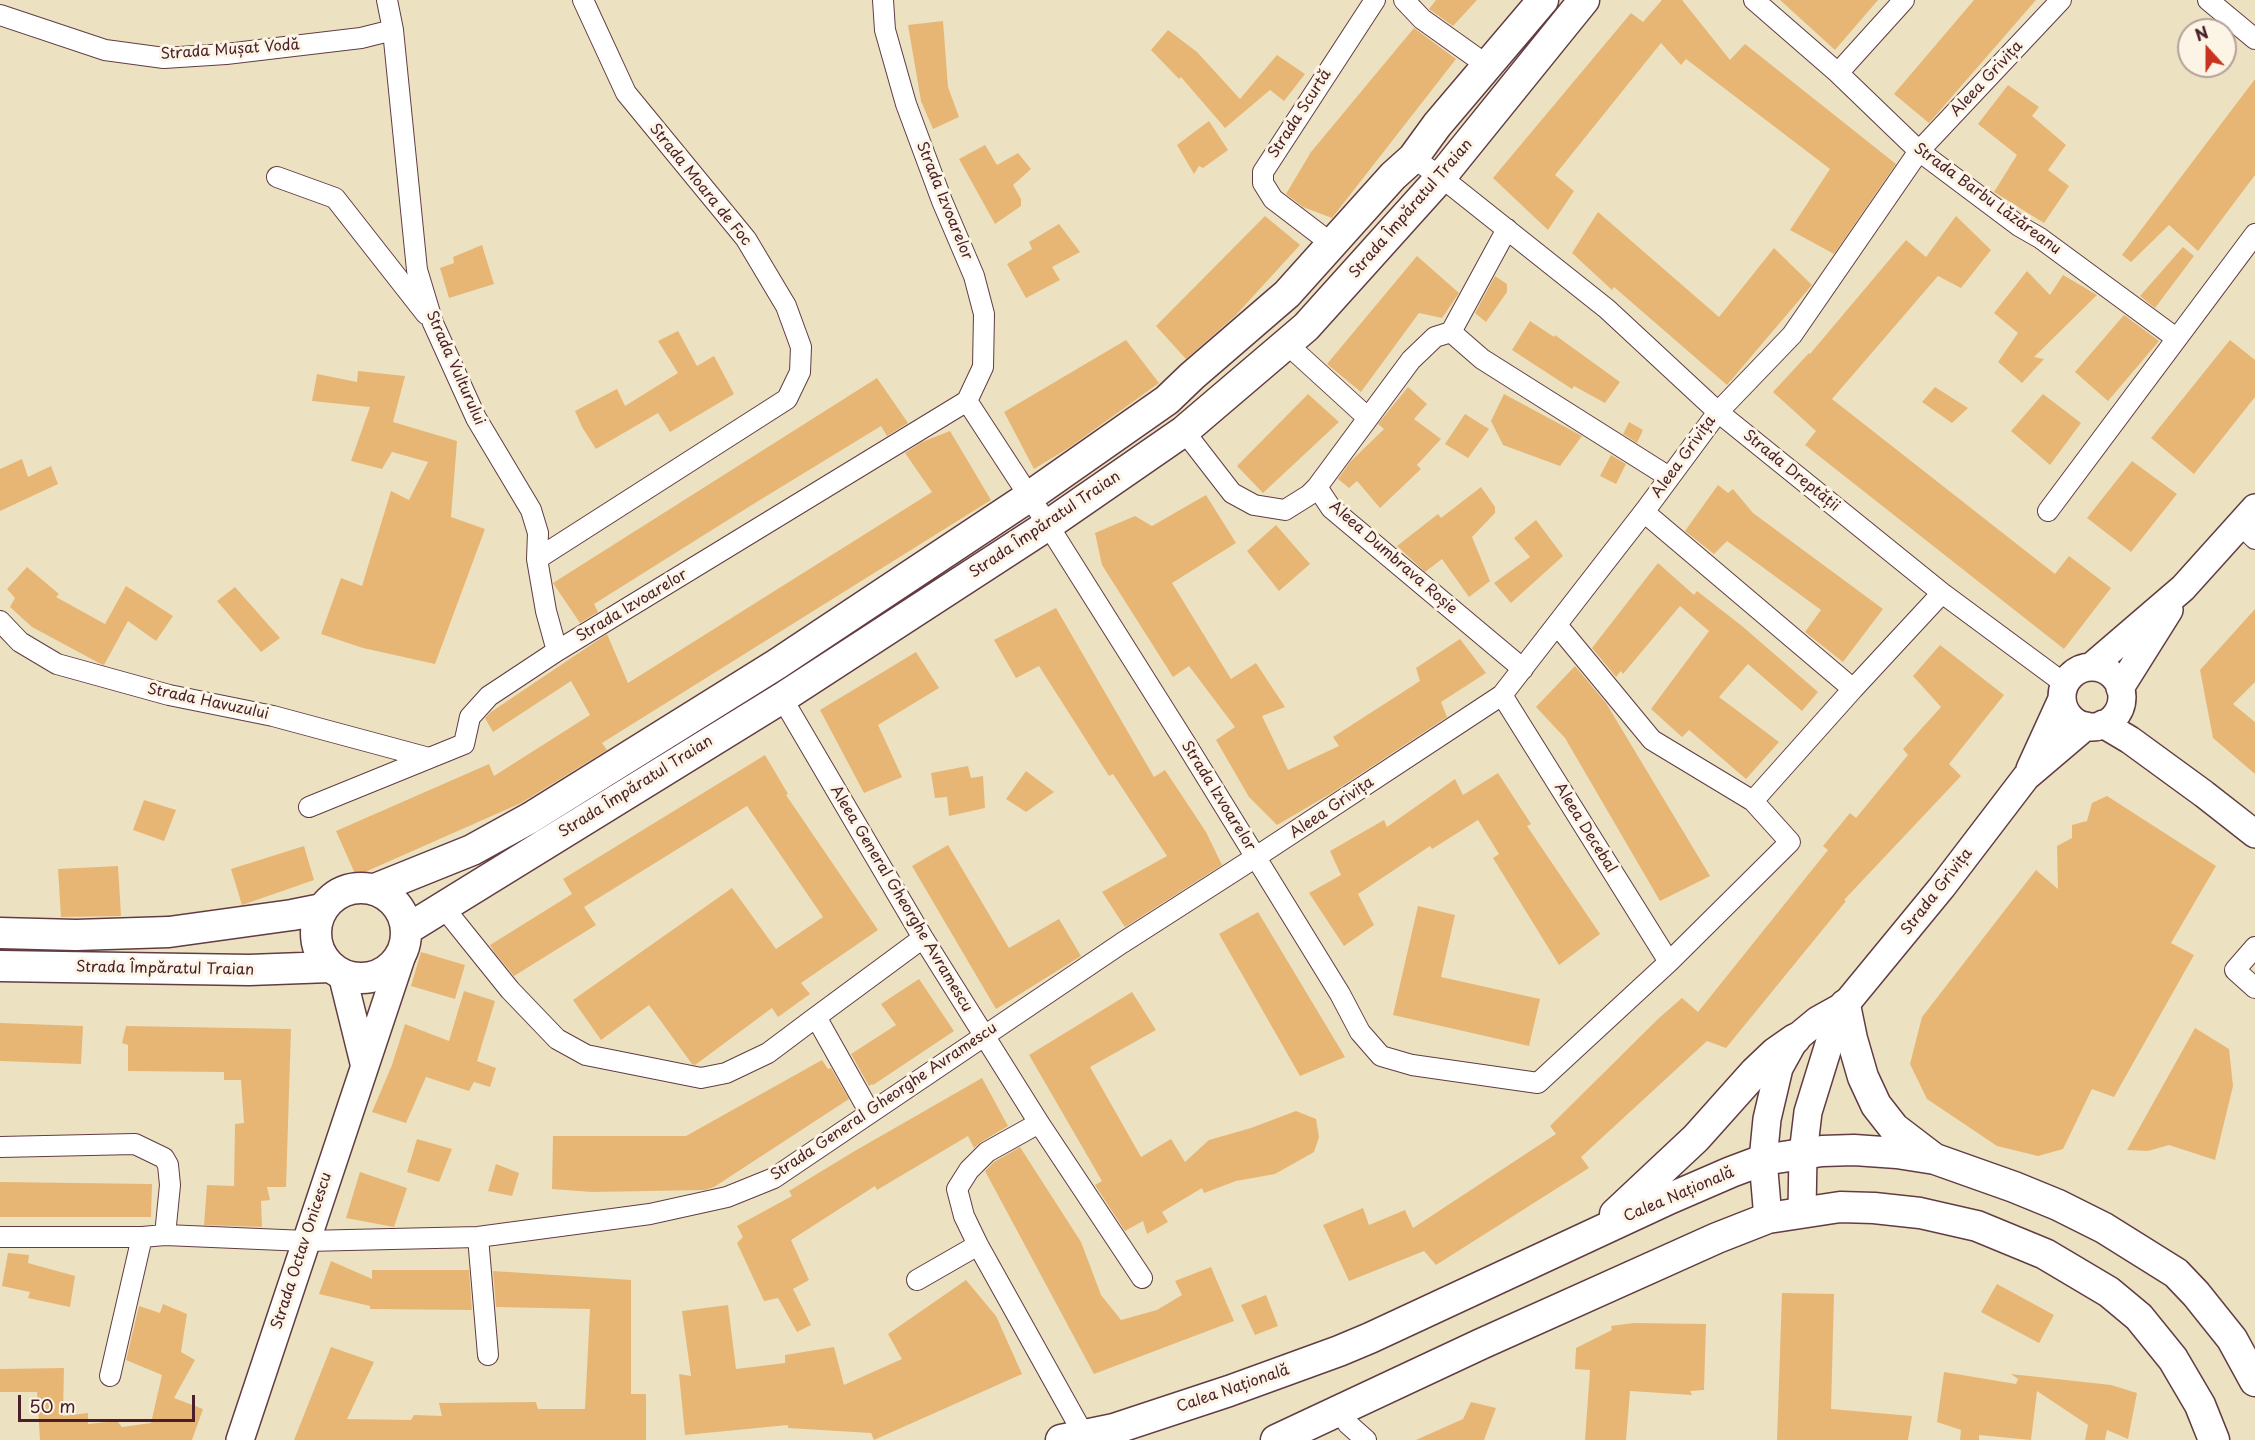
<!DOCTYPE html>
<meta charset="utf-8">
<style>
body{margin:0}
#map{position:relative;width:2255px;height:1440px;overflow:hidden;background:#ece2c1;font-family:"Playpen Sans",sans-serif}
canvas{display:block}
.north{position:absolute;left:2177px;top:18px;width:60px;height:60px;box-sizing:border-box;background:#fcf5e5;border:2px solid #b59f9b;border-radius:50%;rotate:339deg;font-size:16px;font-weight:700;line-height:24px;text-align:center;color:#4a1f2b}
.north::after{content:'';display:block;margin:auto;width:21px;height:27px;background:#c8321e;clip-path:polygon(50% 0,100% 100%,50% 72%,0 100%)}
.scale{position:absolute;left:18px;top:1395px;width:177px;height:27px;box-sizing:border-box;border:3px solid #4a1f2b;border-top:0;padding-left:8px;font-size:18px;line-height:21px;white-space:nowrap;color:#4a1f2b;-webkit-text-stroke:4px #fcf5e5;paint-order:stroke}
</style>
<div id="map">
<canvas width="2255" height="1440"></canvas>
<div class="north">N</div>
<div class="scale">50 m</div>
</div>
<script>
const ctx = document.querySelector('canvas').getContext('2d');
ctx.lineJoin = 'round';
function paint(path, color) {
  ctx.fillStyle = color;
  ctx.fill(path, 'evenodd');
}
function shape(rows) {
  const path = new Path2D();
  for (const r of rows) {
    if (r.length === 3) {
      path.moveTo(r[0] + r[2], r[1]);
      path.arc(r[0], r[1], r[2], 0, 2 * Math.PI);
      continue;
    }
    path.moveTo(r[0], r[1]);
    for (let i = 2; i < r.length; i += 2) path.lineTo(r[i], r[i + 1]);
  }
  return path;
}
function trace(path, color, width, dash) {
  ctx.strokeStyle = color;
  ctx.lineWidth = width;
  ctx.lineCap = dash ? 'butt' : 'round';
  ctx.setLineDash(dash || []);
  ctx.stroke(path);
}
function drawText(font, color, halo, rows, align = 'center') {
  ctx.font = font + ' "Playpen Sans",sans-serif';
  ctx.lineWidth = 6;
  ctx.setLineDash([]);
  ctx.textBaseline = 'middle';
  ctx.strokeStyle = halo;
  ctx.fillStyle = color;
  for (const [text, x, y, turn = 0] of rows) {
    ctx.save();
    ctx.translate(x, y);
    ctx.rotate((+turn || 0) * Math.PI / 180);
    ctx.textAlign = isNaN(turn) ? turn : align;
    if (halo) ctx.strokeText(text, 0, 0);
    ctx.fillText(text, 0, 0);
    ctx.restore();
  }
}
paint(shape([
 [1436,0,1477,0,1453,26,1429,9],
 [1662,0,1682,0,1730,60,1745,44,1896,164,1834,254,1790,230,1830,169,1686,59,1681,65,1661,43,1555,175,1574,191,1548,230,1493,178,1631,13,1643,22],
 [1780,0,1878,0,1835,50],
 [1974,0,2036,0,1929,123,1894,94],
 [943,21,948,87,959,117,933,129,921,101,908,25],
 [1414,28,1456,59,1332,218,1303,207,1286,194,1311,152],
 [1168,30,1197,52,1240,99,1277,55,1305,74,1284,101,1270,90,1225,128,1181,77,1179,79,1151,50],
 [2255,79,2255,175,2198,251,2169,225,2131,262,2122,255],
 [2008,85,2039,107,2032,116,2066,145,2048,170,2069,186,2044,223,1994,192,2017,155,1978,124],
 [1209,121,1228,150,1203,168,1199,166,1194,174,1177,145],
 [985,145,997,165,1018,153,1031,169,1013,185,1021,199,1021,206,995,224,959,159],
 [1598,212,1719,317,1774,248,1812,285,1727,385,1614,287,1612,290,1572,253],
 [1265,216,1300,245,1235,316,1186,359,1156,326],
 [1956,216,1991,250,1961,288,1938,276,1832,399,2055,574,2069,556,2111,588,2064,649,1805,445,1816,431,1773,392,1809,353,1810,354,1906,240,1926,257],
 [1059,224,1080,252,1052,267,1060,280,1026,298,1007,264,1032,249,1029,242],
 [482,245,494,284,449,298,440,268,454,263,453,257],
 [2183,247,2194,256,2155,308,2140,296],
 [1417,256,1459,293,1442,318,1419,313,1361,392,1327,364],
 [2027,271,2050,295,2063,275,2097,295,2034,357,2044,359,2022,383,1998,362,2018,333,1994,313],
 [1495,276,1507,284,1507,292,1486,322,1475,313],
 [2124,315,2159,341,2108,401,2075,372],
 [1530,321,1554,337,1555,335,1620,382,1605,403,1574,386,1572,389,1512,350],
 [678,331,697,366,714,356,734,394,670,432,658,413,596,449,582,427,575,411,617,389,625,406,678,373,658,341],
 [1126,340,1159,383,1070,447,1034,469,1004,412],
 [2230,340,2255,360,2255,397,2194,474,2151,438],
 [358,371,405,376,393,422,457,441,451,517,485,529,435,664,363,648,321,634,341,578,362,586,391,491,409,500,428,462,392,452,382,469,351,461,370,407,312,401,317,374,357,382],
 [877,378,908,423,887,436,881,426,755,503,594,604,598,612,580,623,553,583],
 [1408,387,1427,404,1414,419,1441,439,1417,465,1421,469,1380,508,1357,481,1349,488,1338,479,1350,462,1384,429,1378,424],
 [1935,387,1968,408,1952,423,1922,402],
 [1308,394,1339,422,1263,493,1237,466],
 [1504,394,1582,436,1560,466,1503,445,1491,421],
 [2043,394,2081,423,2050,465,2011,431],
 [1465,414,1489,429,1468,458,1445,444],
 [1629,422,1643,430,1637,443,1623,434],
 [950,431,991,500,602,743,607,750,521,803,356,876,336,831,489,764,494,776,590,715,571,681,493,732,485,718,491,712,607,634,628,683,932,492,905,453,922,442],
 [1611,455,1626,464,1616,484,1600,476],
 [22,459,28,477,51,466,58,484,0,511,0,469],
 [2132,461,2177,494,2131,552,2087,518],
 [1718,485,1728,493,1733,489,1753,513,1883,609,1843,662,1805,632,1821,610,1727,541,1714,554,1685,531],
 [1481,487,1495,507,1495,513,1472,537,1490,581,1469,597,1442,559,1425,572,1397,546,1438,514,1441,518],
 [1206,495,1236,543,1172,583,1231,679,1256,663,1285,707,1262,716,1288,770,1339,746,1333,737,1420,681,1416,668,1460,639,1486,673,1441,702,1447,717,1330,794,1277,825,1249,797,1216,740,1235,727,1189,666,1173,677,1102,565,1095,533,1135,516,1152,526],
 [1536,520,1563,556,1511,603,1494,583,1530,557,1514,538],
 [1276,525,1310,564,1279,591,1247,551],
 [1658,563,1694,595,1697,591,1742,626,1818,692,1802,711,1748,664,1719,697,1779,742,1746,779,1689,730,1682,737,1651,709,1709,631,1680,606,1623,674,1621,671,1616,677,1592,648],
 [27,567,59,594,56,597,105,624,126,586,173,616,156,641,128,621,104,665,99,663,32,627,10,607,15,598,7,589],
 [235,587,280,638,261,652,217,601],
 [1056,608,1154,777,1165,770,1206,832,1222,865,1125,927,1102,892,1167,856,1113,774,1109,776,1039,666,1016,678,994,640],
 [2255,609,2255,682,2233,704,2255,722,2255,774,2213,738,2200,670],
 [1940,645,2004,695,1949,764,1961,776,1844,900,1846,901,1726,1048,1707,1041,1581,1157,1589,1168,1436,1265,1424,1251,1349,1281,1323,1225,1363,1208,1369,1225,1405,1210,1413,1228,1556,1134,1550,1126,1659,1018,1682,998,1698,1012,1828,850,1823,846,1850,813,1856,818,1908,755,1903,749,1941,707,1913,676],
 [916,652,939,688,878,725,902,777,864,793,820,710],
 [1575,666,1606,703,1710,876,1660,901,1565,738,1536,707],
 [765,755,788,794,786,795,878,930,801,983,810,994,778,1017,772,1008,695,1065,692,1064,649,1005,601,1040,573,1000,732,888,776,949,823,917,747,806,584,907,596,925,514,976,495,953,490,945,572,894,563,879],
 [968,766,971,778,983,776,985,808,949,816,947,797,935,798,931,773],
 [1026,771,1054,792,1026,812,1006,799],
 [1498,773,1531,824,1527,826,1600,934,1559,965,1493,858,1499,854,1478,820,1432,849,1430,846,1358,894,1374,925,1344,946,1309,893,1341,875,1330,851,1384,820,1387,827,1455,779,1463,795],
 [2107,796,2216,866,2171,943,2194,955,2114,1097,2092,1089,2063,1149,2038,1156,1997,1146,1927,1099,1910,1064,1922,1017,2036,870,2058,889,2057,846,2072,838,2072,825,2087,821,2092,803],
 [144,800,176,810,164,841,133,830],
 [948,845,1009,948,1059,919,1081,956,996,1009,912,866],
 [304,846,314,880,242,905,231,869],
 [118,866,121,916,61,917,58,869],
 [1418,906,1455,915,1441,977,1540,999,1529,1046,1393,1015],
 [1258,912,1345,1057,1300,1076,1219,934],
 [421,952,465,965,455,999,411,986],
 [919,979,954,1031,873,1085,872,1084,869,1086,851,1054,896,1025,881,1004],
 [464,991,495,1001,477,1061,496,1068,490,1087,474,1082,469,1091,426,1077,406,1123,372,1112,392,1065,405,1024,449,1041],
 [1132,992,1156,1030,1090,1067,1141,1157,1171,1139,1185,1162,1209,1140,1251,1128,1296,1111,1316,1119,1319,1137,1314,1152,1275,1174,1236,1181,1204,1193,1202,1188,1162,1212,1168,1222,1147,1234,1143,1221,1125,1231,1095,1185,1102,1181,1029,1055],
 [0,1023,83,1026,81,1064,0,1061],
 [126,1026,291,1029,286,1187,267,1187,270,1200,261,1201,262,1227,204,1225,207,1185,234,1186,235,1124,244,1123,241,1080,224,1080,224,1072,128,1071,128,1045,122,1043],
 [2195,1028,2229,1049,2233,1086,2215,1160,2169,1145,2148,1151,2127,1150],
 [822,1060,828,1069,831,1068,849,1099,714,1187,705,1190,592,1192,552,1189,553,1136,686,1136],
 [982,1078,1008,1126,981,1142,974,1148,968,1136,877,1190,875,1186,791,1240,809,1280,793,1289,811,1325,797,1332,778,1298,764,1301,737,1243,743,1237,737,1226,792,1196,789,1191,853,1152],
 [417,1139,452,1149,439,1182,407,1172],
 [1020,1147,1081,1242,1101,1295,1121,1320,1157,1310,1182,1295,1175,1281,1211,1267,1234,1321,1094,1374,985,1171,994,1162],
 [496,1164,519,1173,512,1196,488,1191],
 [360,1172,407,1188,394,1227,346,1218],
 [0,1182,152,1184,151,1217,0,1217],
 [8,1253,29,1255,28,1263,75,1276,70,1307,28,1298,30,1292,2,1286],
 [331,1261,372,1279,372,1270,469,1270,472,1310,370,1309,370,1306,319,1294],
 [493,1271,631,1280,631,1394,646,1394,646,1440,294,1440,331,1347,374,1362,347,1419,411,1420,414,1415,442,1416,439,1403,536,1402,538,1409,585,1409,590,1309,496,1307],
 [966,1280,996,1316,1022,1374,874,1440,871,1433,788,1428,788,1425,685,1435,679,1374,691,1376,682,1311,728,1305,736,1369,785,1363,785,1355,834,1347,844,1385,902,1359,888,1334],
 [1997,1284,2054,1315,2039,1343,1981,1312],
 [1782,1293,1834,1294,1831,1409,1912,1416,1908,1440,1777,1440],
 [1266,1295,1278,1326,1255,1335,1241,1305],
 [163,1304,187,1314,181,1352,195,1360,174,1398,203,1409,192,1440,40,1440,37,1392,0,1392,0,1369,64,1368,63,1416,88,1413,88,1424,117,1421,122,1427,151,1423,162,1375,126,1360,139,1306,160,1313],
 [1634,1323,1706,1324,1704,1390,1690,1391,1692,1395,1630,1391,1626,1440,1585,1440,1590,1370,1575,1369,1576,1348,1612,1330,1611,1326],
 [1944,1372,2016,1384,2018,1379,2011,1374,2111,1385,2137,1393,2128,1439,2107,1430,2105,1440,2085,1440,2088,1425,2037,1391,2031,1440,1979,1435,1979,1440,1960,1440,1961,1430,1937,1422],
 [1471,1402,1496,1408,1484,1440,1416,1440,1463,1419]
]), '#e7b675');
const street = shape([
 [387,0,393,30,417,270,433,323,476,418,531,510,538,533,537,559,546,611,557,651],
 [883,0,885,30,906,104,942,201,974,276,984,314,983,367,967,401,1048,525,1186,744,1340,994,1360,1032,1381,1056,1412,1065,1538,1083,1669,962,1790,842,1753,801,1652,740,1557,625],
 [1404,0,1422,19,1488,66],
 [1754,0,1838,73,1919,151,2019,226,2040,238,2176,338],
 [2208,0,2255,39],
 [0,15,105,50,164,58,226,54,361,38,393,30],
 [1838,73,1904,0],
 [1413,158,1441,177,1607,309,1718,412,1942,593,2065,684],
 [277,177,335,198,426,314],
 [1332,244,1273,199,1263,183,1263,172,1375,0],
 [1451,332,1507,229],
 [1287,344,1368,418],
 [1184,431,1232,493,1254,505,1285,510,1309,495,1317,487,1331,508,1523,669],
 [1317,487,1411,360,1435,337,1451,332,1482,359,1669,477],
 [2048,511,2255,234],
 [1644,512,1853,689,1942,593],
 [2241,525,2255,539],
 [537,559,787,399,800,372,801,347,786,306,746,239,626,93,583,0],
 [0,621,20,642,57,664,169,695,273,716,429,758],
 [1502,695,1669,962],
 [782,698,923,938,1039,1123,1142,1278],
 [1753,801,1853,689],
 [309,807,464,744,470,717,489,696,557,651,967,401],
 [444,908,510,990,557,1039,586,1055,701,1078,726,1073,768,1053,816,1017,870,1113],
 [2255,947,2235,970,2255,988],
 [816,1017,923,938],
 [1039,1123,987,1152,969,1170,957,1189,964,1216,978,1245,1084,1435],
 [0,1147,135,1144,164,1158,168,1165,170,1185,165,1235],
 [0,1237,142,1237,165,1235,306,1241,478,1237,650,1214,727,1197,774,1178,1122,943,1256,857,1502,695,1644,512,1718,412,1792,335,1919,151,2061,0],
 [478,1237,488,1355],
 [917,1280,978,1245],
 [110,1376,142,1237],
 [1340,1411,1348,1424,1366,1440]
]);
const secondary = shape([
 [2091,667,2183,588,2255,508],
 [2092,697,30],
 [2120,688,2169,610],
 [2103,724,2130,740,2204,794,2255,834],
 [2030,769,2062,699],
 [342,974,364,1063],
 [1802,1211,1803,1154,1808,1112,1834,1028,1845,1005,1942,887,2026,777,2086,726],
 [1768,1218,1763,1160,1767,1119,1779,1068,1795,1039,1818,1020,1845,1005],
 [240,1440,403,952]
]);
const primary = shape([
 [361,933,45],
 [375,889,472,850,530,818,777,664,1030,496,1167,400,1192,376,1287,294,1393,176,1413,158,1437,125,1543,0],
 [406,930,782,698,1048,525,1184,431,1306,327,1441,177,1584,0],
 [0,933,76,935,169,932,292,915,322,909],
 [0,966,249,970,330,967],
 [1845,1005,1852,1039,1863,1077,1876,1105,1894,1128,1932,1157],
 [1615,1214,1696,1138,1755,1072,1775,1053,1795,1039],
 [1061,1440,1114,1429,1229,1391,1339,1351,1370,1338,1671,1198,1731,1172,1763,1160,1822,1151,1854,1150,1897,1153,1935,1159,2014,1187,2058,1205,2104,1228,2176,1273,2196,1294,2232,1339,2255,1381],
 [1276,1440,1481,1344,1717,1238,1768,1218,1840,1207,1874,1208,1920,1213,1977,1226,2045,1254,2109,1292,2139,1317,2173,1359,2200,1405,2214,1440]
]);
trace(street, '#623c42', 22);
trace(secondary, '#623c42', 30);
trace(primary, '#623c42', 33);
trace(street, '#fff', 20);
trace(secondary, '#fff', 27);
trace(primary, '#fff', 30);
drawText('15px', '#4a1f2b', '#fcf5e5', [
 ["Strada Mușat Vodă",230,50,-4],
 ["Aleea Grivița",1987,79,-47],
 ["Strada Scurtă",1300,114,-57],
 ["Strada Moara de Foc",700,185,51],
 ["Strada Barbu Lăzăreanu",1987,199,36],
 ["Strada Izvoarelor",944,201,68],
 ["Strada Împăratul Traian",1411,209,-49],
 ["Strada Vulturului",455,368,66],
 ["Aleea Grivița",1684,457,-54],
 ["Strada Dreptății",1791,471,39],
 ["Strada Împăratul Traian",1045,525,-34],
 ["Aleea Dumbrava Roșie",1393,558,41],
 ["Strada Izvoarelor",632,606,-31],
 ["Strada Havuzului",208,702,12],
 ["Strada Împăratul Traian",636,787,-32],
 ["Strada Izvoarelor",1218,796,58],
 ["Aleea Grivița",1332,808,-34],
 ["Aleea Decebal",1585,828,58],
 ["Strada Grivița",1937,892,-52],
 ["Aleea General Gheorghe Avramescu",901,899,59],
 ["Strada Împăratul Traian",165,969,1],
 ["Strada General Gheorghe Avramescu",884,1102,-34],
 ["Calea Națională",1679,1195,-23],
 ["Strada Octav Onicescu",302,1251,-72],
 ["Calea Națională",1233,1389,-19]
]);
</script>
